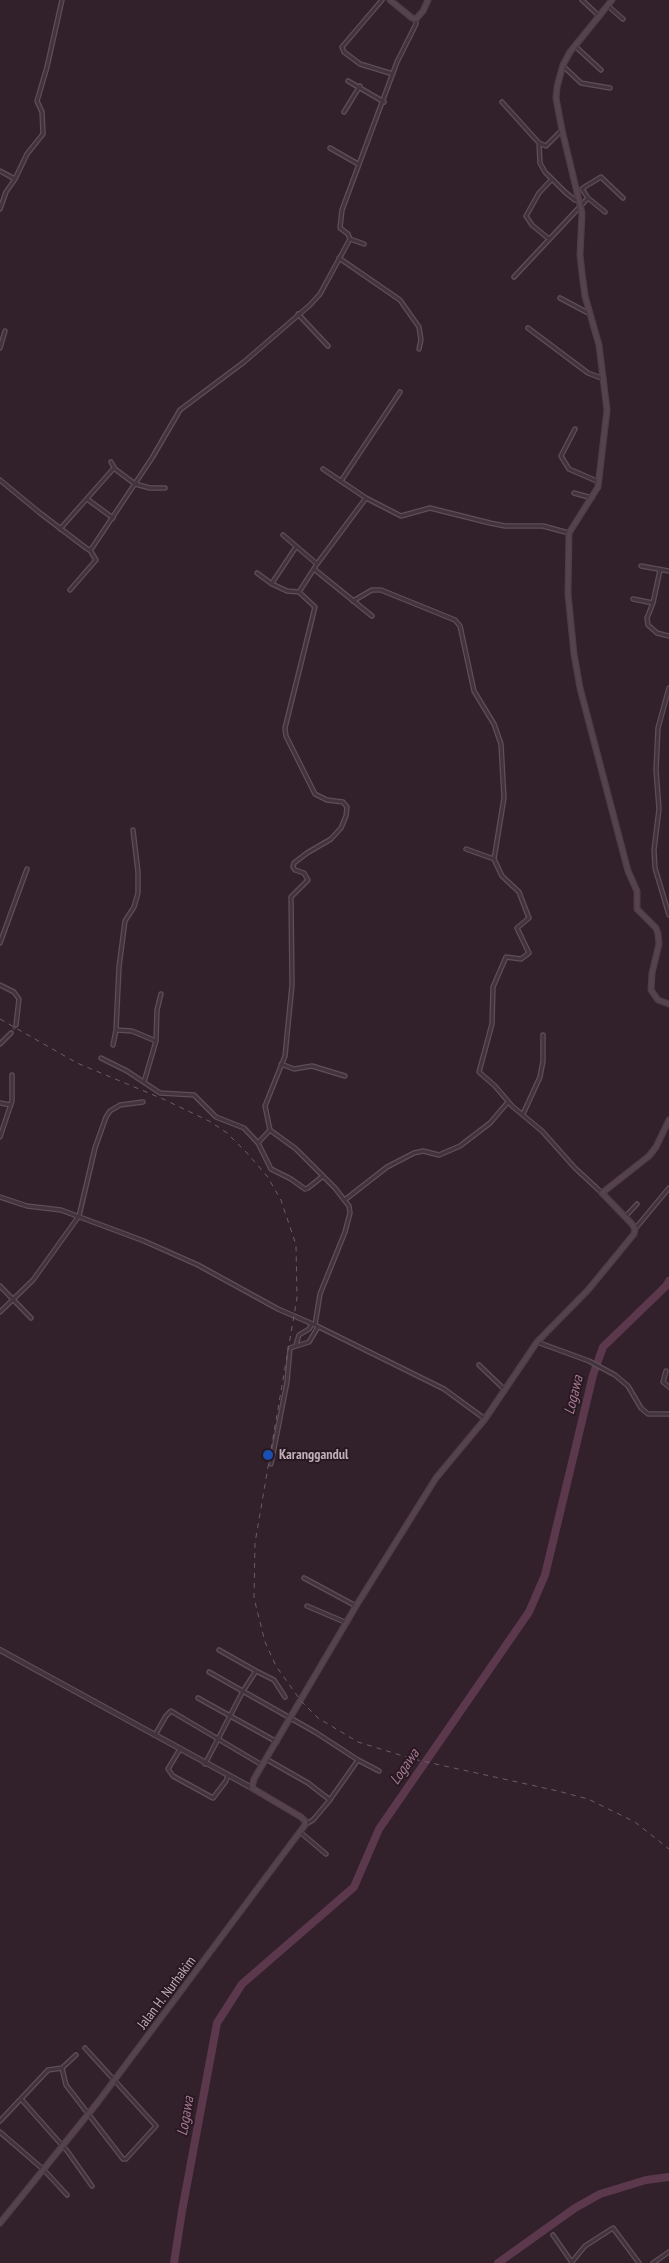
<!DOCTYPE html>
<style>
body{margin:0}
canvas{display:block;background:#32202b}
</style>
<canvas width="669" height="2263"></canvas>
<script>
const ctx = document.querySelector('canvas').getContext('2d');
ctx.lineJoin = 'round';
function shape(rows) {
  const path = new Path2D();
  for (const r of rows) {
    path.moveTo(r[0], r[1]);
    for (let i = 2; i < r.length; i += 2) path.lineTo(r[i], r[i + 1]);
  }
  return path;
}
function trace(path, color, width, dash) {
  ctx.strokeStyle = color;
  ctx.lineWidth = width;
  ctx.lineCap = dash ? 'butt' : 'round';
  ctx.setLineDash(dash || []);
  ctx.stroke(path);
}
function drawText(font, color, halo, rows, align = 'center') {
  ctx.font = font + ' "PT Sans Narrow",sans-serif';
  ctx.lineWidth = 4;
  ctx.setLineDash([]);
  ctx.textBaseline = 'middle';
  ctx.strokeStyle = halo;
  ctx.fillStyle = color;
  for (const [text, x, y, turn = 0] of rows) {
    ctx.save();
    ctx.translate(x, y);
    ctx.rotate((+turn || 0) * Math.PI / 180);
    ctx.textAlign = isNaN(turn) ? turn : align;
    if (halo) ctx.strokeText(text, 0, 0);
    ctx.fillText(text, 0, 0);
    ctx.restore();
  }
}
trace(shape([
 [174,2263,182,2211,217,2023,242,1984,354,1887,379,1829,529,1612,545,1575,593,1375,603,1347,666,1286,669,1281],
 [498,2263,575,2208,600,2194,646,2180,669,2177]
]), '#5c384d', 8);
trace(shape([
 [11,1033,16,1025]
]), '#4e3c47', 3, [3, 1.5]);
const minor = shape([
 [382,0,342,47,344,52,360,64,393,74],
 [582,0,598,15],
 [608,6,623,19],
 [575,46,601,70],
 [563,66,581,83,610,88],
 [348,81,384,102],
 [502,102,539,143],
 [344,112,360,86],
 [562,130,546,146,539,143,540,163,545,172,565,192,575,200,579,200],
 [330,148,358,164],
 [0,171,15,179],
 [588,198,605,212],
 [0,209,6,192,15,179,27,154,43,134,42,112,37,101,47,67,62,0],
 [350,239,364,244],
 [549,239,532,225,526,216,539,193,552,179],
 [339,258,400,300,419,327,421,340,419,349],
 [514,277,588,198,582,189,586,186,601,177,623,198],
 [560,298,590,314],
 [298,314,328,346],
 [528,328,588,373,604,379],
 [0,348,5,331],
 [575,429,561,456,569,469,599,482],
 [111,462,115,469,135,484,150,488,165,488],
 [323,469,366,498,401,516,430,508,490,523,505,526,543,526,569,533],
 [0,480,40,513,86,548,89,550,92,548,152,458,180,410,244,362,310,305,320,294,350,239,348,234,340,228,342,210,397,62,416,24,416,19],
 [341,481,400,392],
 [574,493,592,498],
 [87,499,113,518],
 [60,529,114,468],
 [283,535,317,564],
 [641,566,669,571],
 [314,569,372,616],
 [272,583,296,547],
 [70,590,96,560,90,550],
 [299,592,317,564,366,498],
 [633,599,653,603,660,570],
 [353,601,372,590,381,590,455,620,460,626,474,691,494,724,501,744,504,798,494,859,502,876,519,892,529,918,517,928,529,953,521,959,506,957,493,987,492,1024,479,1072,495,1086,512,1106,542,1131,575,1168,602,1193],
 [653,603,647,618,648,625,657,633,669,636],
 [669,688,658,728,656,770,659,809,654,850,655,868,669,915],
 [133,830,138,872,138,893,134,907,125,921,119,967,116,1030,132,1031,156,1041],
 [466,849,494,859],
 [0,943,27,869],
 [0,985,14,992,19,999,16,1025],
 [0,1044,11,1033],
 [113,1045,116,1030],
 [101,1058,127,1071,160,1093,194,1095,216,1117,244,1128,258,1143,270,1130,265,1106,285,1056,292,985,291,897,308,880,304,873,295,870,293,867,294,863,307,853,331,839,341,828,346,816,347,807,343,802,327,800,315,794,286,736,285,728,315,607,299,592,287,591,272,584,257,573],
 [281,1064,294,1069,312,1066,345,1076],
 [144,1082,156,1041,157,1010,161,994],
 [0,1103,11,1105],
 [523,1114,540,1077,543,1061,543,1035],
 [270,1130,296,1149,335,1188,349,1206,350,1213,345,1232,320,1294,315,1325],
 [0,1137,12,1101,12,1075],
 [258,1143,271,1169,291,1179,305,1189,308,1188,323,1176],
 [0,1197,27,1206,61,1210,144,1241,198,1265,278,1309,315,1325,444,1389,485,1419],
 [346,1199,387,1167,414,1153,423,1151,439,1155,460,1146,490,1123,508,1102],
 [625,1217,637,1204],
 [635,1229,669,1188],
 [0,1286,31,1318],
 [0,1312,33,1280,79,1216,95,1148,106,1117,110,1111,120,1105,143,1102],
 [537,1342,589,1361,615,1375,628,1386,641,1408,648,1414,669,1414],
 [296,1345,299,1335,309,1329,312,1324],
 [479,1365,505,1390],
 [666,1371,663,1382,669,1387],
 [271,1464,287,1382,290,1348,309,1342,318,1327],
 [304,1578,356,1606],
 [307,1606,347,1623],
 [256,1671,274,1680,285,1697],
 [209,1672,315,1732,358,1760,329,1801,313,1820,306,1824],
 [198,1698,277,1742],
 [155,1735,166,1716,171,1711,262,1765],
 [180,1749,168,1769,173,1776,213,1798,226,1781,228,1775],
 [266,1759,308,1783,330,1800],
 [358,1760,379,1771],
 [205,1764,243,1691,256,1671,219,1650],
 [300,1832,326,1854],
 [76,2055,62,2068,66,2085,123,2159,126,2159,156,2126,85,2048],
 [21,2099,68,2152,92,2186],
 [0,2121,48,2070,62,2068],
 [0,2132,44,2170,67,2195],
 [553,2235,571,2261],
 [571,2263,585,2246,613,2228,639,2263],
 [653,2263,669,2252]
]);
const tertiary = shape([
 [0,1650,252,1788]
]);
const secondary = shape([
 [390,0,412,18,416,19,423,11,428,0],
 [612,0,570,52,563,65,557,87,556,98,562,130,582,213,580,255,582,273,585,296,599,345,607,410,598,487,569,533,568,594,574,654,580,688,628,871,637,891,637,909,656,928,658,934,659,944,652,973,651,990,658,1000,669,1004],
 [0,2223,98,2102,305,1825,305,1821,301,1817,252,1788,254,1779,356,1606,436,1478,485,1419,537,1342,588,1290,634,1234,635,1229,632,1224,602,1193,649,1156,656,1147,669,1120]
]);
trace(minor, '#5e4e57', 5.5);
trace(tertiary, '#5e4e57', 6);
trace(secondary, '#4d3d45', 7);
trace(minor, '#43333d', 3);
trace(tertiary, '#43333d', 4);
trace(secondary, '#56424d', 4.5);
trace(shape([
 [0,1019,77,1063,163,1099,211,1122,227,1133,247,1153,267,1176,281,1200,296,1245,297,1298,255,1543,254,1598,265,1642,276,1666,301,1701,318,1718,358,1742,413,1759,558,1791,588,1799,635,1822,669,1849]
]), '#6f5b66', 1, [5, 5]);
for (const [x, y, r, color] of [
 [268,1455,6,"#1a4fb4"]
]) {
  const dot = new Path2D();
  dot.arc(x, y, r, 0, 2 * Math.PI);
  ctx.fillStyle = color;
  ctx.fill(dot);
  trace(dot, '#281921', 2);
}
drawText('bold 14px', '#c0adb8', '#281921', [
 ["Karanggandul",279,1455]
], 'left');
drawText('14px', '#c0adb8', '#281921', [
 ["Jalan H. Nurhakim",167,1993,-53]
]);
drawText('italic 15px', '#a67893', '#281921', [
 ["Logawa",574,1395,-76],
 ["Logawa",405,1767,-55],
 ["Logawa",186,2116,-80]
]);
</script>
